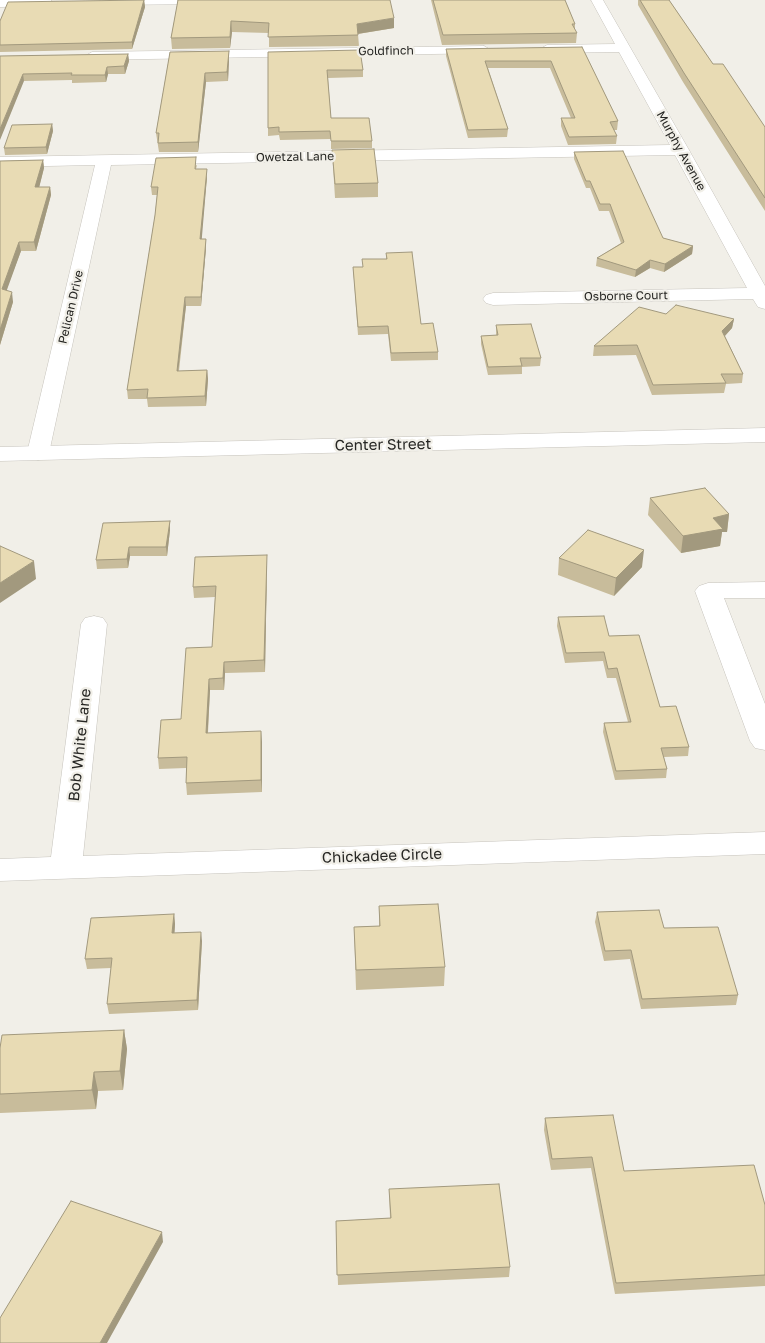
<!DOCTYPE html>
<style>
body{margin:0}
canvas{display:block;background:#f1efe8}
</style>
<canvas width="765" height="1343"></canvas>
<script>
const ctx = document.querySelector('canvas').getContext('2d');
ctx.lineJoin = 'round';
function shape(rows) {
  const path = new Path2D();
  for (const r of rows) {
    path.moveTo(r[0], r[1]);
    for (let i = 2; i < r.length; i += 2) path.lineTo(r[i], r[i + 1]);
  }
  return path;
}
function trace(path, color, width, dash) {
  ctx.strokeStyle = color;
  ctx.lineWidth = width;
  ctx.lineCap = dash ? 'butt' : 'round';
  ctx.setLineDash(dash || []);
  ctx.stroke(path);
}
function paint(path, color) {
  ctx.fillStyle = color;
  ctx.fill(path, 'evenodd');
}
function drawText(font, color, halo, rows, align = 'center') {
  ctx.font = font + ' "Golos Text",sans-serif';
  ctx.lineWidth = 4.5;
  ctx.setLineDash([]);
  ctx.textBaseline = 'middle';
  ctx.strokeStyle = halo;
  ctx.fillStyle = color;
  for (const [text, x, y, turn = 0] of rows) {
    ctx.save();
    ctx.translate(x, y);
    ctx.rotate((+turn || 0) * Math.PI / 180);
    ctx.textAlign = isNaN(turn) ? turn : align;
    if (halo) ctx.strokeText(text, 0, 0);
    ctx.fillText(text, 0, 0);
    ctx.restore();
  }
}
const minor = shape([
 [0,0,51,0,52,2,46,6,0,7,0,0],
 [100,0,217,0,211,4,106,5,102,4,100,0],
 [591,0,603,0,689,150,765,286,765,309,758,307,753,299,493,305,486,303,483,299,486,295,493,293,747,288,675,155,111,165,49,453,46,458,38,460,30,458,27,453,95,165,0,167,0,157,670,145,619,52,547,53,540,49,547,45,615,44,591,0],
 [484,46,491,50,489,53,92,60,85,56,92,52,484,46],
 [765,582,765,598,724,598,765,704,765,750,755,748,750,741,695,591,699,586,708,583,765,582],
 [94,616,103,618,107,624,83,856,765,832,765,854,0,881,0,859,51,857,81,624,85,618,94,616]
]);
const major = shape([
 [765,428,765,442,0,461,0,447,765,428]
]);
trace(minor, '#c6c3bc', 1);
trace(major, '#c6c3bc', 1);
paint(minor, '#fff');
paint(major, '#fff');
paint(shape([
 [144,0,145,7,132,49,0,52,0,21],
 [178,0,394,28,358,34,359,46,269,47,269,33,232,32,230,48,172,49,171,38],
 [431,0,565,0,575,24,575,30,577,33,576,43,442,45],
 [638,0,669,0,713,64,765,127,765,211,683,82,638,5],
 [582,47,618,121,617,130,614,130,617,136,616,144,568,145,561,126,561,118,571,118,550,68,488,68,508,129,507,137,468,138,446,56,446,49],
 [229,51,229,60,228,81,206,82,198,152,159,152,156,133,170,52],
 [268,52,363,70,363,77,328,78,331,118,372,141,372,148,331,149,331,139,280,140,279,135,268,136],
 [128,54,129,61,125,74,108,74,106,82,72,83,72,80,24,81,0,56],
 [52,124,53,131,47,154,5,155,4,148],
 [332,150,378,183,378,197,335,198],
 [574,152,663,238,693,246,692,254,664,272,650,268,635,277,596,266,597,258,621,243,609,211,599,211,590,188,586,188,574,159],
 [43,160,44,168,39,187,50,187,51,195,36,251,21,251,6,290,13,302,0,345,0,161],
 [197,165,196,169,207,177,201,239,206,239,206,248,201,306,186,306,179,371,207,370,208,379,206,406,148,407,147,399,128,399,127,390,155,215,157,195,152,195,151,187],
 [386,253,421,324,438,352,438,360,391,361,388,334,358,335,353,267,362,267,386,259],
 [666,314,734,319,732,328,725,336,743,374,742,383,726,384,724,393,652,395,636,355,593,356,594,346],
 [496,325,541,358,540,366,522,367,522,374,488,375,481,344,481,336,496,335],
 [650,498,729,514,727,532,722,532,720,546,681,553,648,515],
 [170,521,170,530,167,556,130,556,128,568,97,569,96,560],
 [559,558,642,567,614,596,558,575],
 [267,566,265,672,225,673,224,690,210,690,208,733,262,742,262,792,187,795,186,783,186,768,159,769,158,758,181,719,212,647,215,597,194,598,193,587],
 [558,617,609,636,689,747,688,756,664,757,667,769,666,778,615,780,603,732,604,723,628,722,616,678,607,678,603,661,565,663,557,626],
 [379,906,445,967,444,986,356,990,354,927,379,926],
 [597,912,664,928,738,995,736,1005,641,1009,630,959,604,961,595,922],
 [174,914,175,924,174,933,202,941,198,1010,109,1014,107,1004,111,968,87,969,85,959],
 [124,1030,127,1049,123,1090,98,1091,96,1109,0,1113,0,1048],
 [545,1118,624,1171,765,1205,765,1286,615,1294,591,1168,551,1170,544,1130],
 [389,1189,510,1267,509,1277,338,1285,336,1221,390,1218]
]), '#c8bc9b');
paint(shape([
 [144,0,145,7,132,49,132,42],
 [394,18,394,28,357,34,357,24],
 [231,21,232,32,230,48,230,37],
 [229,51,229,60,228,81,227,72],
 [128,54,129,61,125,74,124,66],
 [107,67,108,74,106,82,105,75],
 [205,73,206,82,198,152,198,142],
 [23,74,24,81,0,140,0,129],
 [52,124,53,131,47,154,46,147],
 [43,160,44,168,37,196,35,187],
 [207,169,207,177,201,248,200,239],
 [50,187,51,195,36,251,34,242],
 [206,239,206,248,201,306,201,297],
 [19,242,21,251,4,298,2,289],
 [693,246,692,254,664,272,665,264],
 [650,260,650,268,635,277,636,270],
 [12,292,13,302,0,345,0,330],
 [185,297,186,306,177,380,177,371],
 [734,319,732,328,721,340,722,331],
 [207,370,208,379,206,406,205,396],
 [729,514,727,532,722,532,720,546,681,553,683,536,713,518],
 [170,521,170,530,167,556,166,547],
 [129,547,130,556,128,568,127,559],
 [644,550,642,567,614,596,616,578],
 [267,555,267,566,265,672,264,660],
 [34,561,36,579,0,603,0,583],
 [224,662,225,673,224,690,223,678],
 [209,679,210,690,207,744,206,733],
 [261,731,262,742,262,792,261,780],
 [174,914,175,924,174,943,172,933],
 [201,932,202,941,198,1010,197,1000],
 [124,1030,127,1049,123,1090,120,1071],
 [94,1072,98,1091,96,1109,92,1090],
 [162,1232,163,1242,107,1343,100,1343]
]), '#a2997e');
const building = shape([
 [144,0,132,42,0,45,0,21,8,2,144,0],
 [178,0,390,0,394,18,357,24,358,35,268,37,269,23,231,21,230,37,171,38,178,0],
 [433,0,565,0,575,24,572,24,577,33,443,35,433,0],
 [640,0,669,0,713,64,723,64,765,127,765,198,684,73,640,0],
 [582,47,618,121,610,122,617,136,569,137,561,118,575,118,551,61,485,61,508,129,468,130,446,49,582,47],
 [360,50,363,70,327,70,331,118,369,118,372,141,331,141,330,131,279,132,279,127,268,128,268,52,360,50],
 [229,51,227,72,205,73,198,142,158,143,159,133,156,133,170,52,229,51],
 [128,54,124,66,107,67,105,75,71,75,72,73,23,74,0,129,0,56,128,54],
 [52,124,46,147,4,148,12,125,52,124],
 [374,149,378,183,335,184,332,150,374,149],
 [623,151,663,238,693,246,665,264,650,260,636,270,597,258,624,242,610,204,600,204,590,181,586,181,574,152,623,151],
 [196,157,195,169,207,169,200,239,206,239,201,297,185,297,177,371,207,370,205,396,147,398,148,389,127,390,155,215,158,187,151,187,156,158,196,157],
 [43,160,35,187,50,187,34,242,19,242,2,289,12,292,0,330,0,161,43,160],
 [412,252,421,324,433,323,438,352,391,353,388,326,358,327,353,267,363,267,362,259,387,259,386,253,412,252],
 [676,305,734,319,722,331,743,374,721,374,726,383,653,385,637,345,594,346,639,307,666,314,676,305],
 [531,324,541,358,520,358,522,366,488,367,481,336,498,335,496,325,531,324],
 [705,488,729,514,713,518,723,529,683,536,650,498,705,488],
 [170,521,166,547,129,547,127,559,96,560,103,523,170,521],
 [588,530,644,550,616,578,559,558,588,530],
 [0,546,34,561,0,583,0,546],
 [267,555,264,660,224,662,223,678,209,679,206,733,261,731,261,780,186,783,187,757,158,758,161,720,181,719,186,648,212,647,216,586,193,587,195,557,267,555],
 [604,616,609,636,639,635,660,707,676,706,689,747,661,748,667,769,616,771,604,723,631,722,617,668,608,669,604,652,566,653,558,617,604,616],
 [438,904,445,967,356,970,354,927,380,926,379,906,438,904],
 [659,910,664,928,718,927,738,995,642,999,631,950,605,951,597,912,659,910],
 [174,914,172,933,201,932,197,1000,107,1004,112,958,85,959,91,918,174,914],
 [124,1030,120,1071,94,1072,92,1090,0,1094,0,1048,2,1035,124,1030],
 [613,1115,624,1171,754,1165,765,1205,765,1275,616,1283,592,1157,552,1159,545,1118,613,1115],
 [499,1184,510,1267,337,1275,336,1221,391,1218,389,1189,499,1184],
 [71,1201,162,1232,100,1343,0,1343,0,1318,71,1201]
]);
paint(building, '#e8dbb4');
trace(building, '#a2997e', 1);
drawText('12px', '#262623', '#f1efe8', [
 ["Goldfinch",386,51,-1],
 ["Murphy Avenue",681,151,61],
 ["Owetzal Lane",295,157,-1],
 ["Osborne Court",626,296,-1],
 ["Pelican Drive",71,307,-77]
]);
drawText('15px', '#262623', '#f1efe8', [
 ["Center Street",383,445,-1],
 ["Bob White Lane",80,745,-84],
 ["Chickadee Circle",382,856,-2]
]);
</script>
